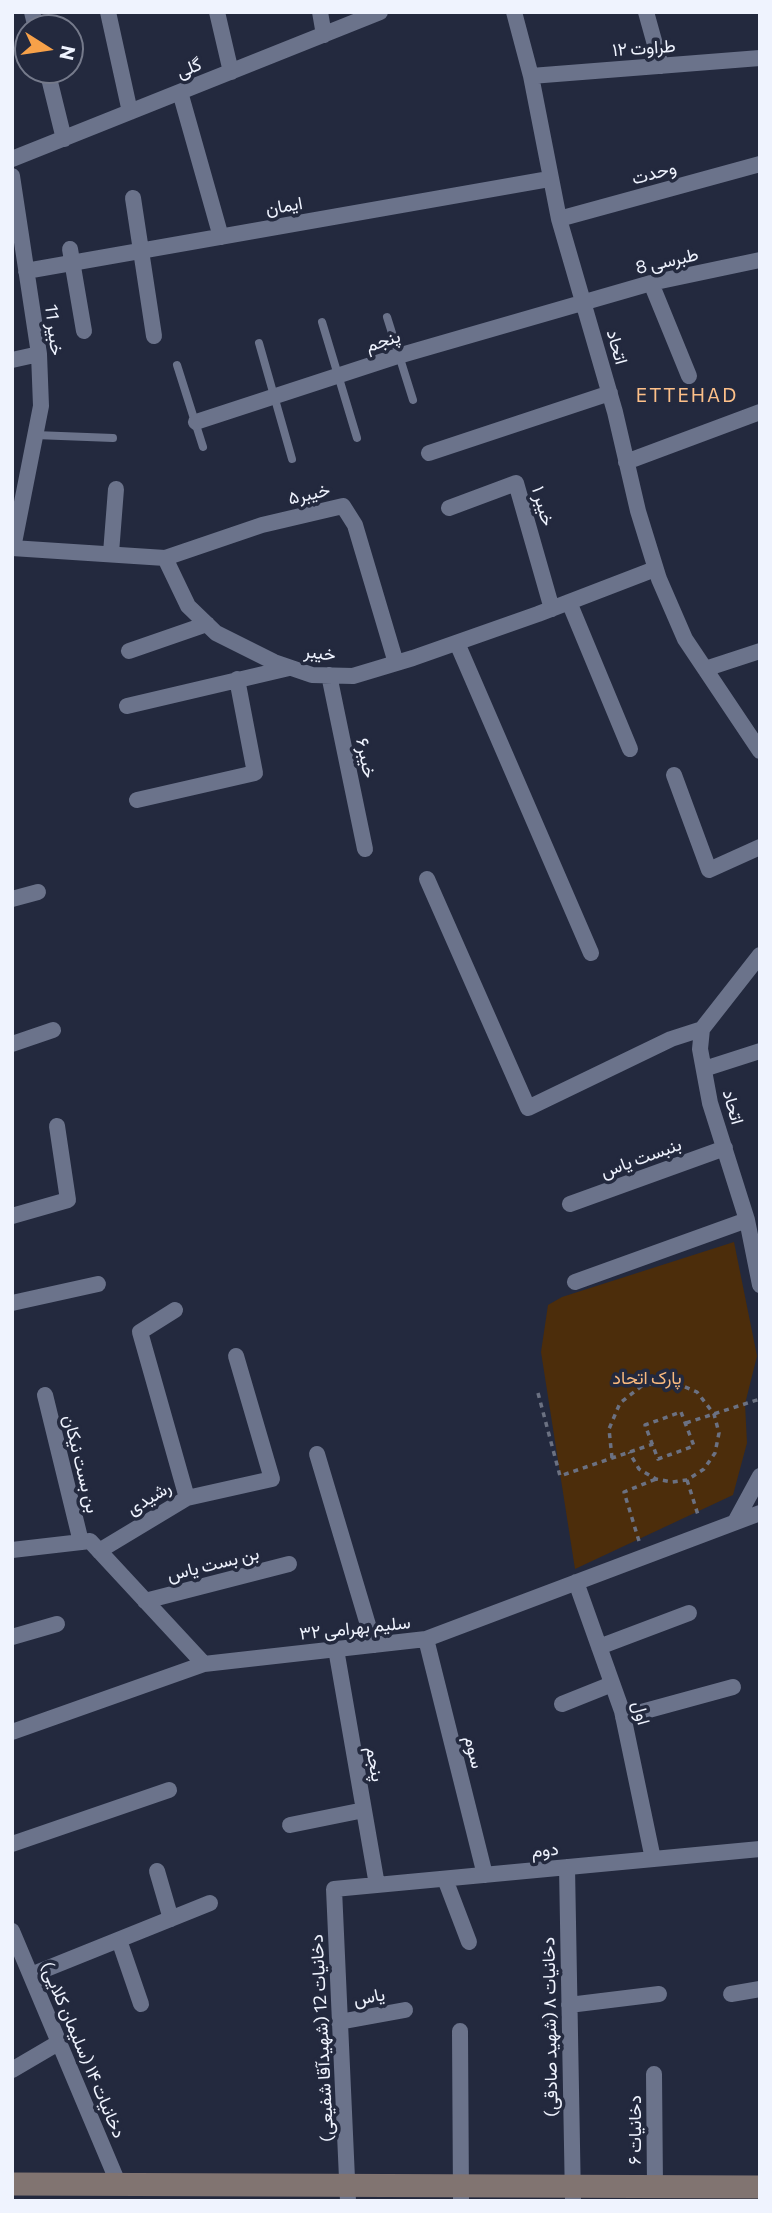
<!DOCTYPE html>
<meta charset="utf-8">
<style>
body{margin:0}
#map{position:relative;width:772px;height:2213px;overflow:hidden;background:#23293e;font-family:Commissioner,sans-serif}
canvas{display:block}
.frame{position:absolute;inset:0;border:14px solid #eff3fe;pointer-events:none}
.north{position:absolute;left:14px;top:14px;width:70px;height:70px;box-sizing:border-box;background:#23293e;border:2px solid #757a8b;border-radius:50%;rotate:102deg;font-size:19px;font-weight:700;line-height:28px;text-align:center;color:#eff3fe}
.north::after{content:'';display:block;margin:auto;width:24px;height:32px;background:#f7a149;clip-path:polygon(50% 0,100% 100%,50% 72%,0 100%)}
</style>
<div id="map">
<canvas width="772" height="2213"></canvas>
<div class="frame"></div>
<div class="north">N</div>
</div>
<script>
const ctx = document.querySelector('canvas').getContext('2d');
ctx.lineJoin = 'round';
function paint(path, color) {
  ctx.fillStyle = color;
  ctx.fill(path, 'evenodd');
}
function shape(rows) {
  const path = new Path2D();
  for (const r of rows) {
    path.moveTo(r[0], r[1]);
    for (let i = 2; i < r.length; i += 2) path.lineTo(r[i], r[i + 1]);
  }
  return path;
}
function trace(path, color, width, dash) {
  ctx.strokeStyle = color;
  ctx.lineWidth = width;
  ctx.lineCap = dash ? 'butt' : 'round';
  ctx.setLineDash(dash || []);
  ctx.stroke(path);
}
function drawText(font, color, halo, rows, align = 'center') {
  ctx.font = font + ' Commissioner,Vazirmatn,sans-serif';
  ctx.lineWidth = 7;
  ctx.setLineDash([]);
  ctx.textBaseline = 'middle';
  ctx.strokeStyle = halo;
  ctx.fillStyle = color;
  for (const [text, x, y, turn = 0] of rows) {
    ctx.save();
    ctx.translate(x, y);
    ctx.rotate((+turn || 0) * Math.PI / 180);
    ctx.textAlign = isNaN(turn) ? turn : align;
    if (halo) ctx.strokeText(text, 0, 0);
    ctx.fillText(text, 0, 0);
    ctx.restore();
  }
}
paint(shape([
 [734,1242,757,1356,745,1404,747,1443,733,1495,575,1569,541,1352,548,1305,562,1297]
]), '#4c2d0b');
trace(shape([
 [538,1393,560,1476,653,1444],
 [681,1412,694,1446,658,1459,645,1425,681,1412],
 [686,1423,760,1399],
 [612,1458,609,1429,620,1403,643,1385,671,1381,697,1392,714,1414,719,1433,715,1453,704,1469,687,1480,672,1482,656,1479,639,1469,629,1452],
 [687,1480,699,1518],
 [639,1541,624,1492,656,1479]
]), '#6b7182', 3.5, [5, 5]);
trace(shape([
 [387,317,413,400],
 [322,322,357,438],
 [259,343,292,459],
 [177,365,203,447],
 [35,435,113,438]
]), '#6b738b', 8);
trace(shape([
 [32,12,36,28],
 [108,12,130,112],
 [217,12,231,72],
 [320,12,324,35],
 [514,12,531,76,559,219,615,412,638,511,659,579,685,639,760,751],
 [646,12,661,66],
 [47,70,64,139],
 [531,76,760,58],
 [180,92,221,237],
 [12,159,380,12],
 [12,176,39,354,41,406,13,548],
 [133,198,154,336],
 [559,219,760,164],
 [70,249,84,331],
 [26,271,549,179],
 [651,283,689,376],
 [12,360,39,354],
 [196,422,398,356,651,283,760,260],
 [429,453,610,393],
 [626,462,760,412],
 [449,508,516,483,552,609],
 [12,548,165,558,188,606,216,633,274,662,312,675,353,676,413,658,538,614,655,569],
 [111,553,116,489],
 [165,558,262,525,343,506,355,525,396,663],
 [569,602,630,749],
 [457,643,591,953],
 [129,651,207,624],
 [705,669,760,651],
 [329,675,365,849],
 [127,706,289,668],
 [674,775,709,870,760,847],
 [137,800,255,773,237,679],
 [427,879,528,1108,671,1039,702,1029],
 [12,899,38,892],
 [760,955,702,1029,700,1049,710,1103,747,1220,760,1285],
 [12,1044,53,1030],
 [704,1069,760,1051],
 [570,1204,725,1148],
 [12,1216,68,1200,57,1126],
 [575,1282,747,1220],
 [12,1303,98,1284],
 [175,1310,140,1332,187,1498],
 [45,1395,81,1542],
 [317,1454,374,1645],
 [735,1522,760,1476],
 [12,1550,90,1541,204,1664,426,1639,760,1513],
 [99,1551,187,1498,272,1479,236,1356],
 [576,1582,622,1711,653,1859],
 [145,1601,289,1564],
 [12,1637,57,1624],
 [426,1639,485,1875],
 [599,1647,689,1613],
 [336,1649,377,1885],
 [562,1704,612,1684],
 [623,1717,733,1687],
 [12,1732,204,1664],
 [290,1825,364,1810],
 [12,1844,169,1790],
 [567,1867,573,2201],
 [157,1871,171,1919],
 [445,1879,469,1942],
 [12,1931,119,2185],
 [119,1940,141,2004],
 [31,1975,210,1903],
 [731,1994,760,1989],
 [569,2005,659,1994],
 [339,2022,405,2010],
 [460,2031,461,2201],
 [12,2070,58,2043],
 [654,2074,655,2187],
 [348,2201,334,1889,760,1849]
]), '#6b738b', 16);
trace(shape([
 [12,2184,760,2187]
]), '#817471', 23);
drawText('18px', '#eff3fe', '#23293e', [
 ["طراوت ۱۲",644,48,-4],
 ["گلی",189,68,-22],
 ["وحدت",654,173,-15],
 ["ایمان",284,206,-10],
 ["طبرسی 8",667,261,-13],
 ["خبیر 11",54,330,83],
 ["پنجم",383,341,-18],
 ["اتحاد",617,347,74],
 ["خیبر۵",309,494,-13],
 ["خیبر ۱",543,506,74],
 ["خیبر",320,653,7],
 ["خیبر۶",366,758,78],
 ["اتحاد",733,1107,74],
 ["بنبست یاس",641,1158,-20],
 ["بن بست نیکان",81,1464,76],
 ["رشیدی",149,1498,-31],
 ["بن بست یاس",213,1564,-14],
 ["سلیم بهرامی ۳۲",355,1628,-6],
 ["اول",641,1713,75],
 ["سوم",474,1752,76],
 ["پنجم",375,1764,80],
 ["دوم",545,1850,-5],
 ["یاس",369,1997,-11],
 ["دخانیات ۸ (شهید صادقی)",550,2027,-91],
 ["دخانیات 12 (شهیدآقا شفیعی)",322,2038,-93],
 ["دخانیات ۱۴ (سلیمان کلایی)",83,2050,67],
 ["دخانیات ۶",635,2130,-90]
]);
drawText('18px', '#f7b87e', '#23293e', [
 ["پارک اتحاد",647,1378]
]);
ctx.letterSpacing = '2px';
drawText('19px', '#fdc089', '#23293e', [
 ["ETTEHAD",687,396]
]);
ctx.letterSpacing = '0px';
</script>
